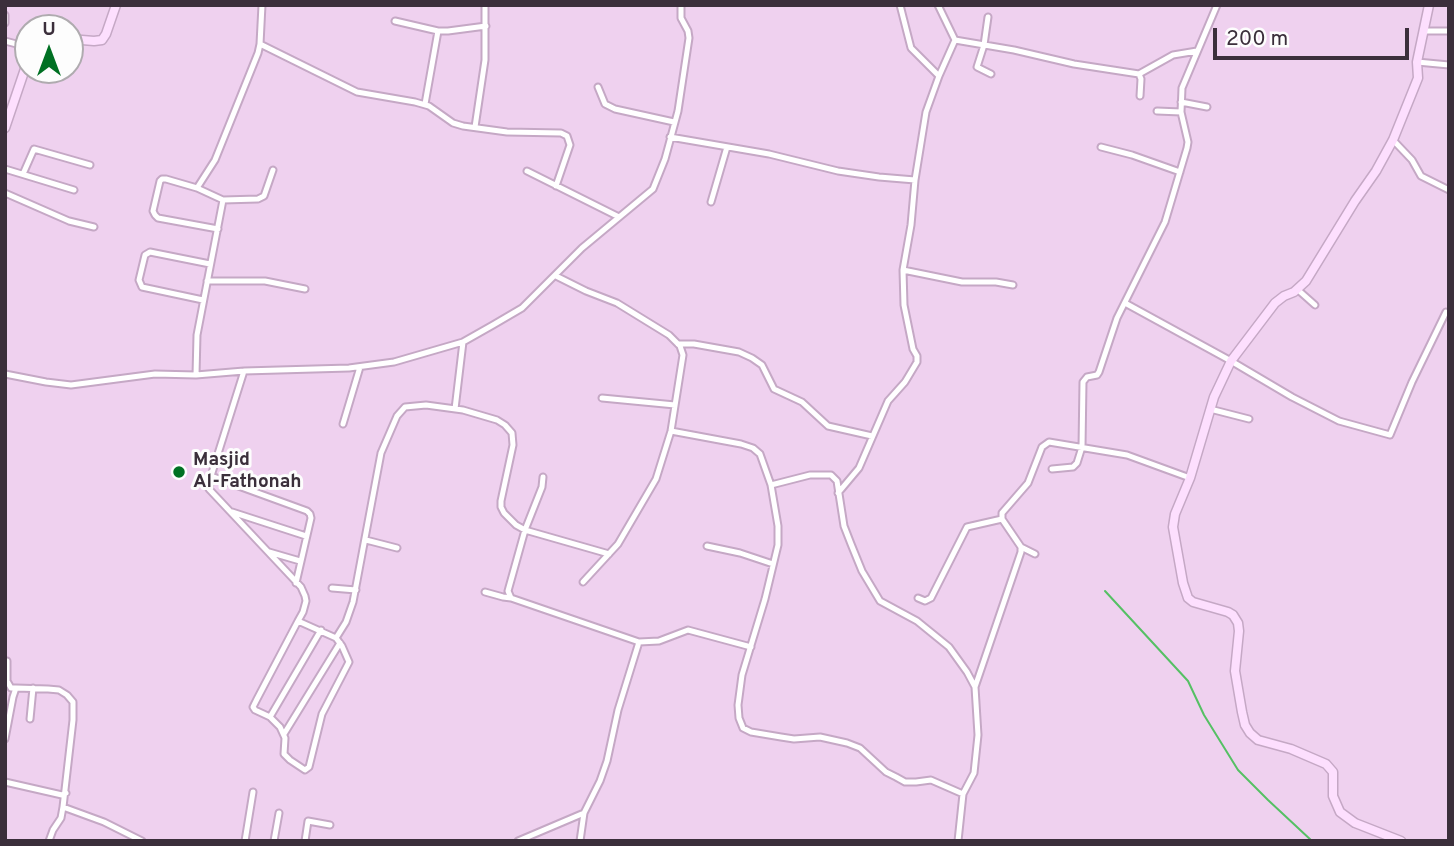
<!DOCTYPE html>
<style>
body{margin:0}
#map{position:relative;width:1454px;height:846px;overflow:hidden;background:#efd1ef;font-family:Overpass,sans-serif}
canvas{display:block}
.frame{position:absolute;inset:0;border:7px solid #3b2f3b;pointer-events:none}
.north{position:absolute;left:14px;top:14px;width:70px;height:70px;box-sizing:border-box;background:#fdfdfd;border:2px solid #afabaf;border-radius:50%;rotate:0deg;font-size:19px;font-weight:700;line-height:28px;text-align:center;color:#3b2f3b}
.north::after{content:'';display:block;margin:auto;width:24px;height:32px;background:#007023;clip-path:polygon(50% 0,100% 100%,50% 72%,0 100%)}
.scale{position:absolute;left:1213px;top:28px;width:196px;height:32px;box-sizing:border-box;border:4px solid #3b2f3b;border-top:0;padding-left:9px;font-size:21px;line-height:24px;white-space:nowrap;color:#3b2f3b;-webkit-text-stroke:5px #fdfdfd;paint-order:stroke}
</style>
<div id="map">
<canvas width="1454" height="846"></canvas>
<div class="frame"></div>
<div class="north">U</div>
<div class="scale">200 m</div>
</div>
<script>
const ctx = document.querySelector('canvas').getContext('2d');
ctx.lineJoin = 'round';
function shape(rows) {
  const path = new Path2D();
  for (const r of rows) {
    path.moveTo(r[0], r[1]);
    for (let i = 2; i < r.length; i += 2) path.lineTo(r[i], r[i + 1]);
  }
  return path;
}
function trace(path, color, width, dash) {
  ctx.strokeStyle = color;
  ctx.lineWidth = width;
  ctx.lineCap = dash ? 'butt' : 'round';
  ctx.setLineDash(dash || []);
  ctx.stroke(path);
}
function drawText(font, color, halo, rows, align = 'center') {
  ctx.font = font + ' Overpass,sans-serif';
  ctx.lineWidth = 6;
  ctx.setLineDash([]);
  ctx.textBaseline = 'middle';
  ctx.strokeStyle = halo;
  ctx.fillStyle = color;
  for (const [text, x, y, turn = 0] of rows) {
    ctx.save();
    ctx.translate(x, y);
    ctx.rotate((+turn || 0) * Math.PI / 180);
    ctx.textAlign = isNaN(turn) ? turn : align;
    if (halo) ctx.strokeText(text, 0, 0);
    ctx.fillText(text, 0, 0);
    ctx.restore();
  }
}
trace(shape([
 [1105,591,1188,681,1204,715,1238,770,1268,800,1312,841]
]), '#55c064', 2);
const street = shape([
 [262,5,260,44,258,53,215,160,197,188,223,200,258,199,264,196,273,170],
 [900,5,911,48,939,76],
 [938,5,955,40],
 [5,15,5,23],
 [988,17,984,45,977,67,991,74],
 [395,21,438,31,448,31,486,26],
 [1424,31,1449,31],
 [5,41,28,47],
 [260,44,357,92,415,102,429,106,453,123,463,126,507,132,561,133,567,136,570,145,556,186],
 [1417,62,1449,65],
 [1139,74,1173,55,1197,51],
 [598,87,605,104,615,109,674,122],
 [1181,102,1207,107],
 [425,104,438,31],
 [1157,111,1181,112],
 [475,127,485,60,485,5],
 [670,137,769,154,838,171,879,177,915,180,926,112,939,76,955,40,1014,50,1074,64,1139,74,1141,79,1140,96],
 [1393,140,1412,160,1421,176,1449,190],
 [1101,147,1132,155,1180,172],
 [5,169,74,190],
 [527,171,619,217],
 [23,174,34,149,90,165],
 [915,180,911,225,903,270,962,282,996,282,1013,285],
 [197,188,166,179,162,179,160,181,153,211,155,215,158,218,218,229],
 [5,193,69,221,94,227],
 [711,202,727,147],
 [556,276,586,291,617,303,669,335,680,346,683,355,671,431,656,479,618,544,583,582],
 [207,281,265,281,305,289],
 [1297,289,1315,305],
 [203,300,142,287,139,280,145,255,150,252,210,264],
 [1125,303,1231,361,1292,397,1339,421,1390,435,1412,382,1446,312,1449,313],
 [678,344,694,344,739,352,752,358,762,365,774,389,802,402,828,426,872,436],
 [244,371,211,476,209,489,301,587,305,596,306,601,303,612,298,621,257,699,253,707,255,710,270,717,280,727,285,738,284,754,290,760,305,770,309,767,322,714,349,662,342,646,336,638,298,621],
 [5,374,46,382,71,385,155,374,196,375,244,371,349,368,394,362,463,342,493,325,522,308,582,248,653,189,665,159,678,111,689,38,688,31,681,18,681,5],
 [196,375,197,335,223,200],
 [602,398,675,405],
 [455,409,463,342],
 [1210,409,1249,419],
 [343,424,360,367],
 [671,431,741,444,753,448,760,454,771,485,810,475,831,475,837,481,844,526,851,544,862,571,880,601,917,621,949,647,967,672,975,687],
 [1052,469,1073,467,1077,463,1082,447,1083,382,1087,377,1097,375,1099,372,1117,318,1165,222,1187,148,1188,142,1181,112,1182,88,1217,5],
 [211,476,307,511,310,514,311,518,296,583],
 [543,477,542,487,525,530,508,591,511,598,639,642,659,641,688,630,751,647],
 [771,485,778,526,778,545,765,599,742,675,738,705,739,718,743,728,751,732,781,737,794,739,820,737,847,743,860,748,886,772,896,777,905,782,916,782,931,780,963,794],
 [838,493,859,468,888,401,905,382,917,362,917,356,913,349,904,305,903,270],
 [232,512,306,536],
 [366,540,397,548],
 [707,546,740,553,773,564],
 [1021,547,1035,554],
 [269,552,300,561],
 [332,588,356,590],
 [485,592,503,597,511,598],
 [918,598,925,601,931,598,967,527,1002,519],
 [336,638,346,622,353,602,381,453,397,416,405,407,426,405,463,410,497,420,505,425,512,433,513,445,501,501,501,507,504,513,516,525,525,530,609,554],
 [7,661,7,681,11,688,16,688],
 [270,717,321,630],
 [30,719,33,688],
 [284,734,340,643],
 [5,739,13,697,16,688,48,689,59,690,67,695,73,702,73,720,63,807],
 [5,782,62,795,66,793],
 [49,841,53,830,61,818,63,807,104,822,142,841],
 [245,841,253,792],
 [274,841,279,813],
 [305,841,308,821,330,825],
 [518,841,584,813],
 [580,841,584,813,600,781,607,761,618,710,639,642],
 [958,841,963,794,974,773,978,735,975,687,1021,552,1021,547,1002,519,1002,513,1028,483,1042,447,1049,442,1127,455,1190,478]
]);
const secondary = shape([
 [70,39,94,41,102,40,106,34,116,5],
 [5,128,28,60],
 [1401,841,1355,823,1340,812,1333,796,1333,772,1326,764,1291,749,1258,740,1250,733,1245,725,1242,712,1235,671,1239,631,1238,623,1233,615,1228,612,1193,602,1188,598,1183,583,1173,527,1175,514,1190,478,1214,397,1231,361,1275,303,1284,296,1294,292,1306,281,1355,201,1376,171,1393,140,1418,78,1417,62,1429,5]
]);
trace(street, '#c5a8c5', 9);
trace(secondary, '#c5a8c5', 11);
trace(street, '#fff', 5);
trace(secondary, '#fddffe', 8);
for (const [x, y, r, color] of [
 [179,472,7,"#007023"]
]) {
  const dot = new Path2D();
  dot.arc(x, y, r, 0, 2 * Math.PI);
  ctx.fillStyle = color;
  ctx.fill(dot);
  trace(dot, '#fdfdfd', 2.5);
}
drawText('bold 19px', '#3b2f3b', '#fdfdfd', [
 ["Masjid",193,461],
 ["Al-Fathonah",193,483]
], 'left');
</script>
